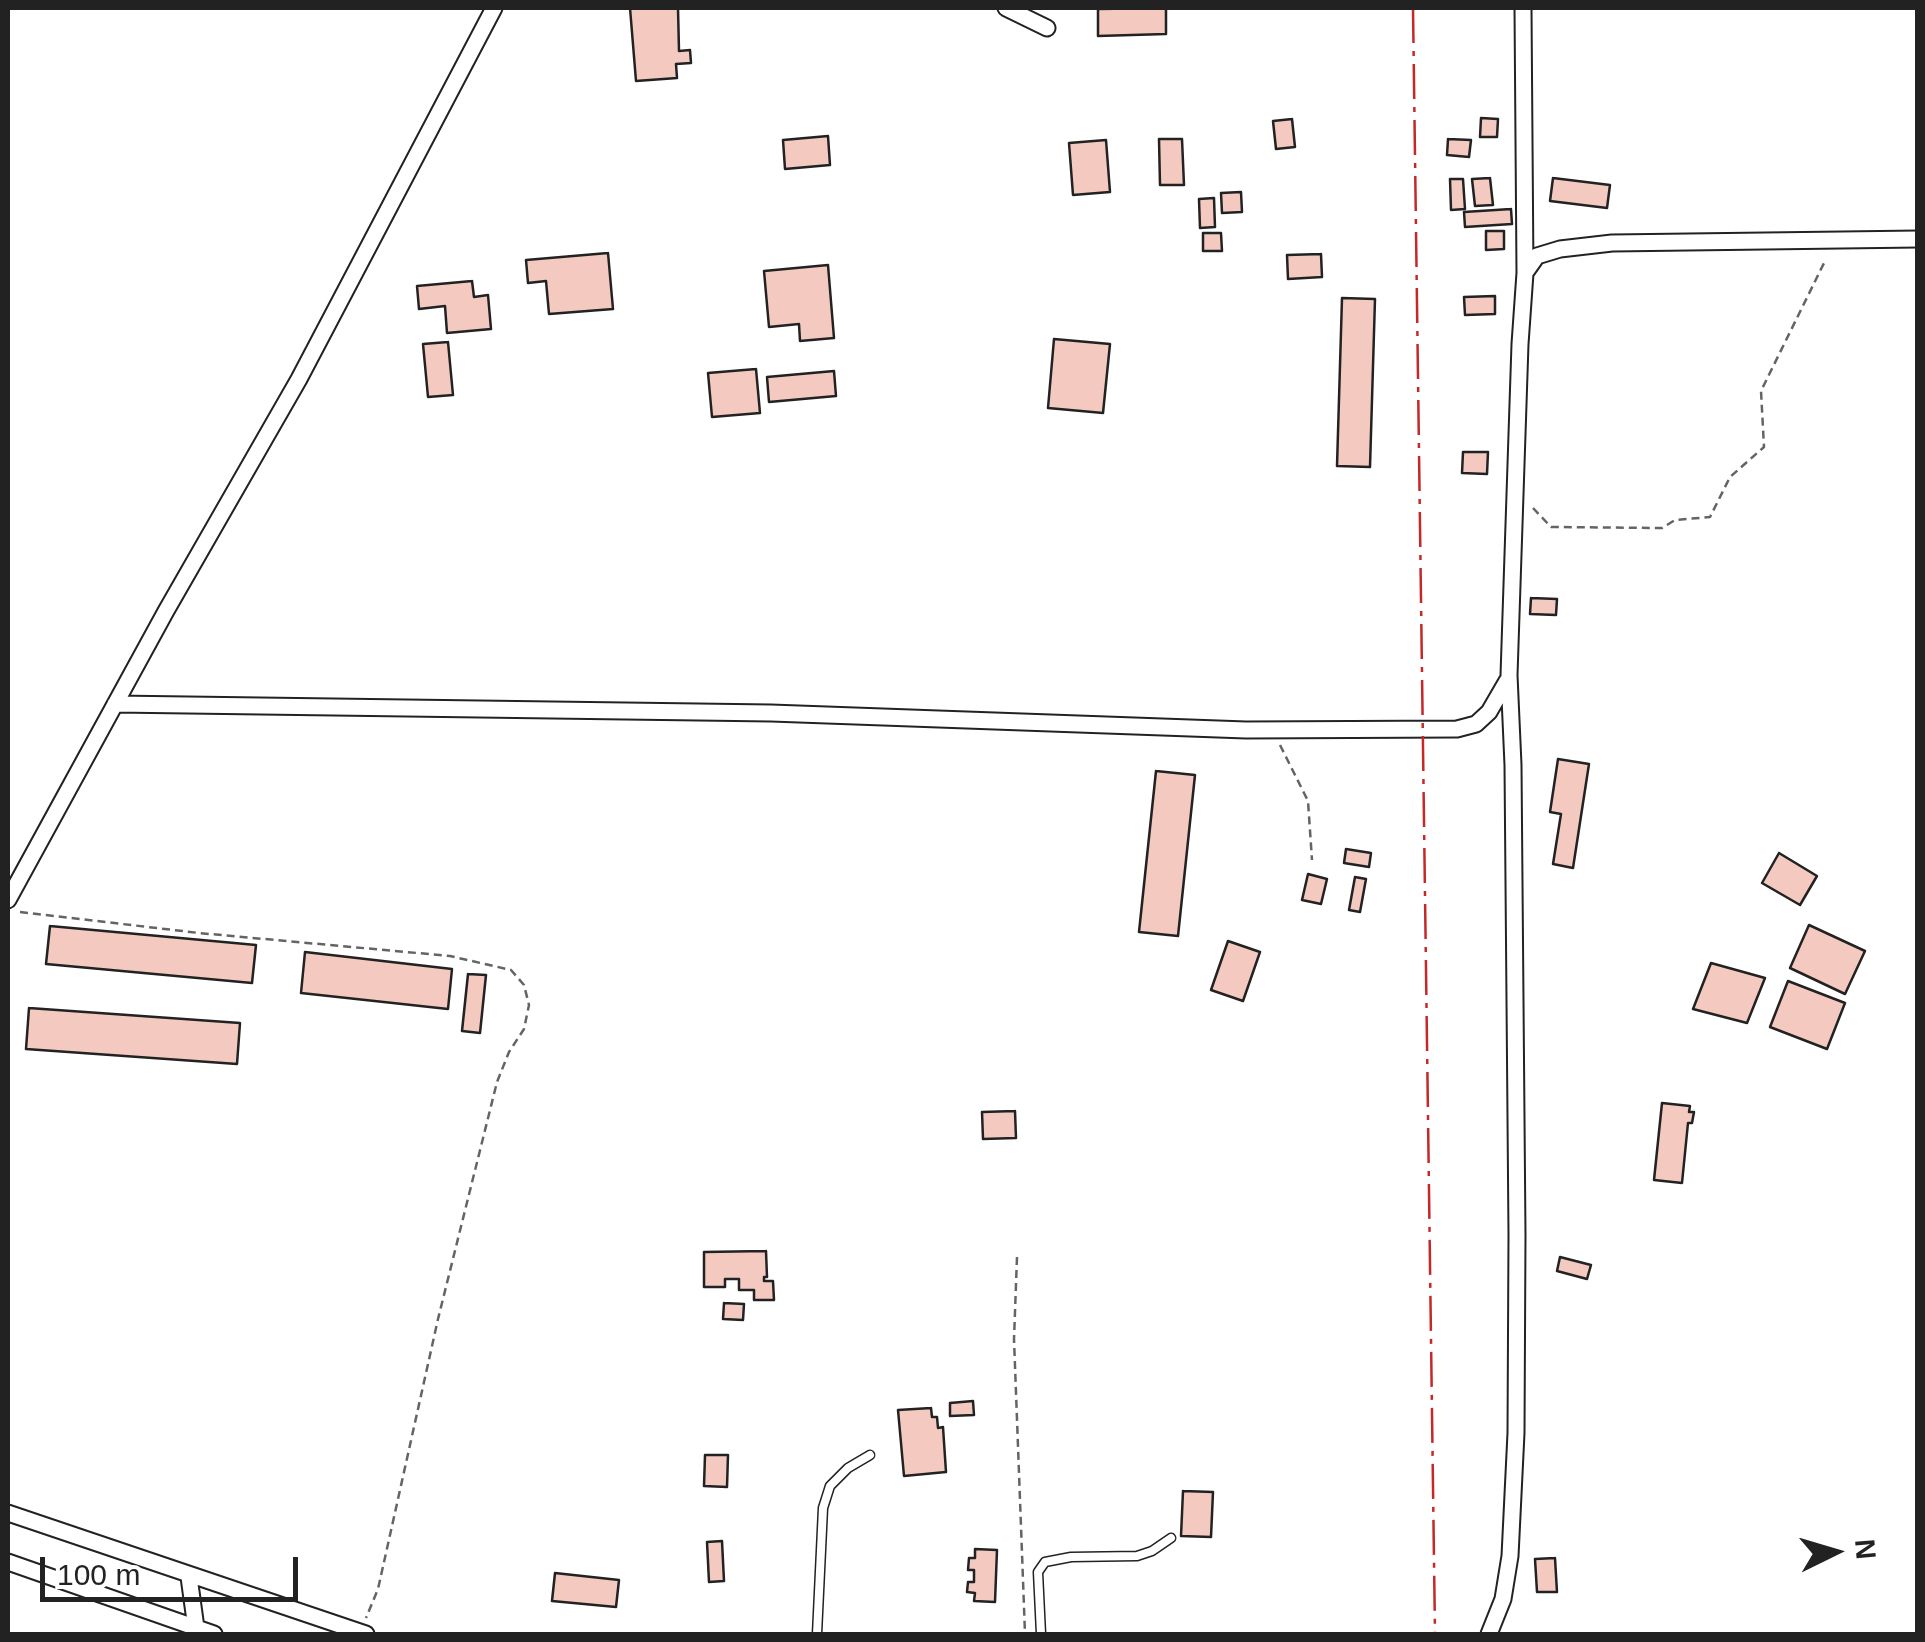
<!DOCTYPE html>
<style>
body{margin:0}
#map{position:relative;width:1925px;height:1642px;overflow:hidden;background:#fff;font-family:Helvetica,sans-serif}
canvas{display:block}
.frame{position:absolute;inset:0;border:10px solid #222;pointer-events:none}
.north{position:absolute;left:1785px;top:1502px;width:100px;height:100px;-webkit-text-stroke:8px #fff;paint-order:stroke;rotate:85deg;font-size:28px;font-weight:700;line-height:40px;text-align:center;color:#222}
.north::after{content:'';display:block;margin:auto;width:35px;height:45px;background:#222;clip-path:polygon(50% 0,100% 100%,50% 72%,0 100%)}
.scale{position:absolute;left:40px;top:1557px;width:258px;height:45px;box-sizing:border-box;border:5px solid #222;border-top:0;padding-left:12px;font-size:30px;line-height:35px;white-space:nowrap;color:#222;-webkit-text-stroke:8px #fff;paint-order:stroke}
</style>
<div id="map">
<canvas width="1925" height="1642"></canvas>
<div class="frame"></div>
<div class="north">N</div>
<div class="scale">100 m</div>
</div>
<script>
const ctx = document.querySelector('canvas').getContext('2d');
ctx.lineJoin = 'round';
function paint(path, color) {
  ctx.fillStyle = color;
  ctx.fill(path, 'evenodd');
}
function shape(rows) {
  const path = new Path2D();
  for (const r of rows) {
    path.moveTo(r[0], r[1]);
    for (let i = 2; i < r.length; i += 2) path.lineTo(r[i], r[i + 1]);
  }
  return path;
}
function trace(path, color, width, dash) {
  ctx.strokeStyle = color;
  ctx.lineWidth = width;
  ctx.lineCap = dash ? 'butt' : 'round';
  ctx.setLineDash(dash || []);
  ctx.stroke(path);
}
const building = shape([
 [630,8,678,8,679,51,690,50,691,63,676,64,677,78,636,81,630,8],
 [1166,8,1166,34,1098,36,1098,9,1166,8],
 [1481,118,1498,119,1497,137,1480,137,1481,118],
 [1292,119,1295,147,1276,149,1273,121,1292,119],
 [828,136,830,165,785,169,783,140,828,136],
 [1159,139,1182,139,1184,185,1160,185,1159,139],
 [1448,139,1471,140,1469,157,1447,155,1448,139],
 [1106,140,1110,192,1073,195,1069,143,1106,140],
 [1490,178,1493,205,1475,206,1472,179,1490,178],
 [1553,178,1610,185,1607,208,1550,201,1553,178],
 [1450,179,1463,179,1465,209,1451,210,1450,179],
 [1241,192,1242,212,1222,213,1221,193,1241,192],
 [1214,198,1215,227,1200,228,1199,199,1214,198],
 [1511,209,1512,224,1465,227,1464,212,1511,209],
 [1486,231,1504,231,1504,249,1486,250,1486,231],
 [1203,233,1221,233,1222,251,1203,251,1203,233],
 [608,253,613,309,549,314,546,281,528,283,526,260,608,253],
 [1321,254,1322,277,1288,279,1287,255,1321,254],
 [828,265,834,338,800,341,799,324,769,327,764,271,828,265],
 [472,281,474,297,488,295,491,329,447,333,445,306,419,309,417,286,472,281],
 [1495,296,1495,314,1465,315,1464,297,1495,296],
 [1342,298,1375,299,1370,467,1337,466,1342,298],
 [1054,339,1110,344,1103,413,1048,408,1054,339],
 [448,342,453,395,428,397,423,344,448,342],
 [756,369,760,413,712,417,708,373,756,369],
 [834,371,836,396,769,402,767,377,834,371],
 [1463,452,1488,452,1487,474,1462,473,1463,452],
 [1531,598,1557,599,1556,615,1530,614,1531,598],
 [1558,759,1589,764,1573,868,1553,864,1561,814,1550,812,1558,759],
 [1156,771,1195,775,1178,936,1139,932,1156,771],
 [1346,849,1371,853,1369,867,1344,863,1346,849],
 [1779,853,1817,876,1800,905,1762,883,1779,853],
 [1308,874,1327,879,1321,904,1302,900,1308,874],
 [1355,877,1366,879,1360,912,1349,910,1355,877],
 [1809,925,1865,951,1845,994,1790,968,1809,925],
 [50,926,256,945,252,983,46,964,50,926],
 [1228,941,1260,952,1243,1001,1211,990,1228,941],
 [305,952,452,969,448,1009,301,993,305,952],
 [1711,963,1765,978,1747,1023,1693,1009,1711,963],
 [468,974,486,975,480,1033,462,1031,468,974],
 [1788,981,1845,1003,1827,1049,1770,1027,1788,981],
 [29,1008,240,1023,237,1064,26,1049,29,1008],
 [1662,1103,1690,1106,1689,1112,1694,1112,1692,1123,1688,1123,1682,1183,1654,1180,1662,1103],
 [1015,1111,1016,1138,983,1139,982,1112,1015,1111],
 [766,1251,767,1277,764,1277,764,1281,773,1281,774,1300,754,1300,754,1290,739,1290,739,1279,725,1279,725,1287,704,1287,704,1252,766,1251],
 [1560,1257,1591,1265,1587,1279,1557,1271,1560,1257],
 [724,1303,744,1304,743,1320,723,1319,724,1303],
 [973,1401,974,1415,950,1416,950,1403,973,1401],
 [931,1408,932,1417,937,1417,938,1428,943,1427,946,1472,904,1476,898,1410,931,1408],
 [705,1455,728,1455,727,1487,704,1486,705,1455],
 [1183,1491,1213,1492,1211,1537,1181,1536,1183,1491],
 [722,1541,724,1581,709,1582,707,1542,722,1541],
 [975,1549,997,1550,995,1602,974,1601,975,1593,967,1592,968,1582,974,1582,974,1570,968,1570,969,1558,975,1558,975,1549],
 [1555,1558,1557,1592,1537,1592,1535,1559,1555,1558],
 [555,1573,619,1580,616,1607,552,1601,555,1573]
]);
paint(building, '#f3c9c0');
trace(building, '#222', 2.5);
const lane = shape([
 [817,1634,823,1508,830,1486,848,1468,870,1455],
 [1041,1634,1038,1572,1045,1562,1071,1557,1137,1556,1152,1551,1171,1538]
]);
const street = shape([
 [1006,8,1047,28],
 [1523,8,1525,273],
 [115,704,771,713,1246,730,1457,729,1476,724,1489,712,1507,681],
 [8,900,166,611,299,379,494,8],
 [8,1513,366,1634],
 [8,1562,214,1634],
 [189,1577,196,1628],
 [1489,1634,1503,1599,1510,1556,1516,1433,1517,1235,1513,765,1509,675,1520,344,1525,273,1537,256,1560,249,1612,243,1918,239]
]);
trace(lane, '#222', 11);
trace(street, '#222', 19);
trace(shape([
 [1533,508,1551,527,1662,528,1675,520,1710,517,1730,477,1764,447,1761,391,1826,259],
 [1280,745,1308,801,1312,860],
 [20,912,199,933,450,956,511,970,524,985,529,1005,524,1029,509,1052,497,1082,438,1319,378,1589,366,1618],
 [1017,1257,1014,1339,1025,1634]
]), '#646464', 2.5, [8, 5]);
trace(lane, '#fff', 8);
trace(street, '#fff', 15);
trace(shape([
 [1413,8,1435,1634]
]), '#c62828', 2.5, [35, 8, 5, 8]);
</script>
